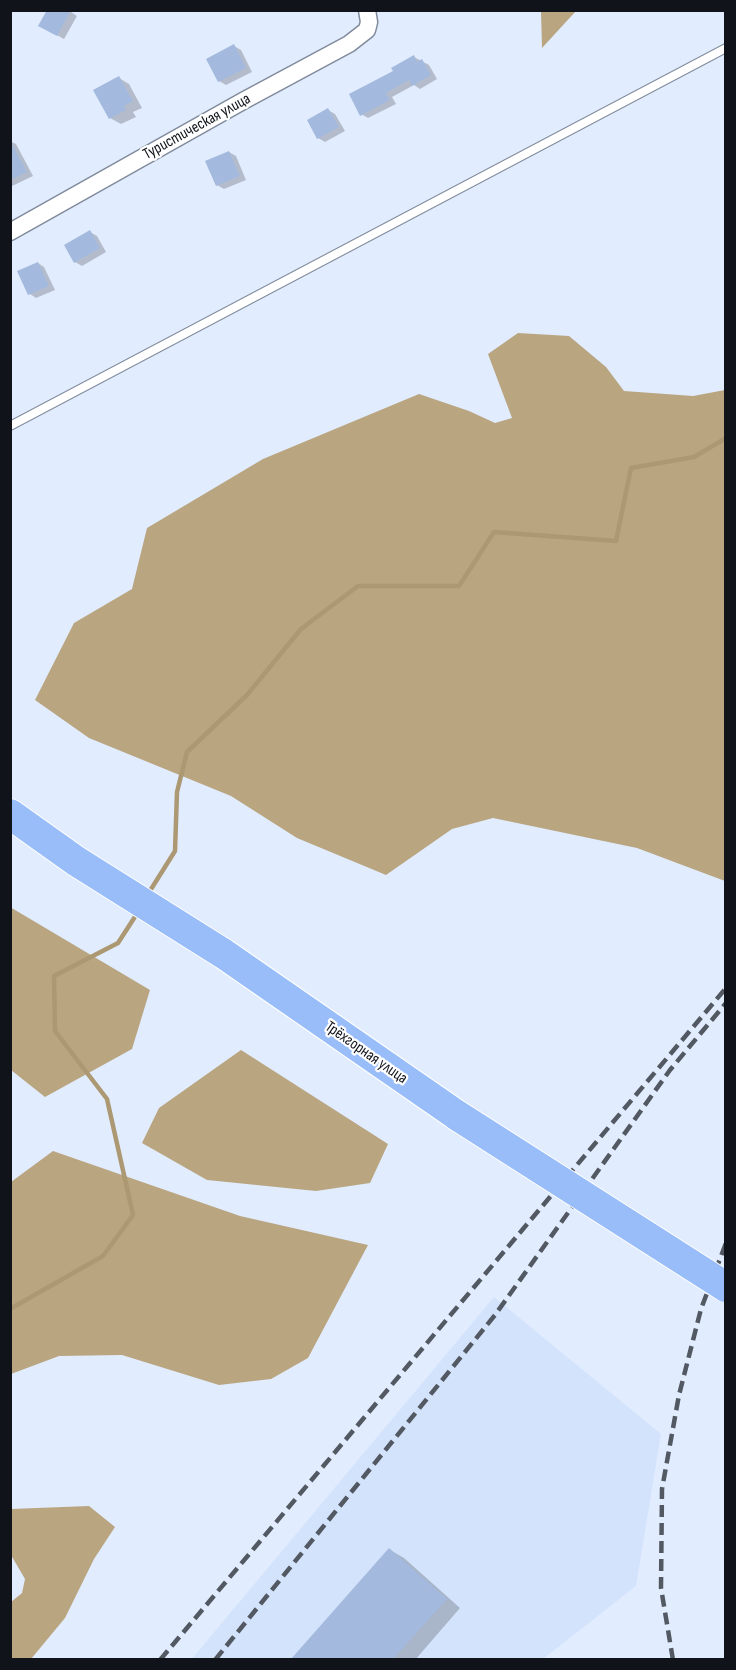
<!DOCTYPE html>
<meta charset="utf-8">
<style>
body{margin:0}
#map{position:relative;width:736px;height:1670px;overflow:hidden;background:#e1ecfe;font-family:"Sofia Sans Condensed",sans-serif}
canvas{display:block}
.frame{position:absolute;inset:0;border:12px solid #10141a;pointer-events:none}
</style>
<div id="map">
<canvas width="736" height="1670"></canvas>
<div class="frame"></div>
</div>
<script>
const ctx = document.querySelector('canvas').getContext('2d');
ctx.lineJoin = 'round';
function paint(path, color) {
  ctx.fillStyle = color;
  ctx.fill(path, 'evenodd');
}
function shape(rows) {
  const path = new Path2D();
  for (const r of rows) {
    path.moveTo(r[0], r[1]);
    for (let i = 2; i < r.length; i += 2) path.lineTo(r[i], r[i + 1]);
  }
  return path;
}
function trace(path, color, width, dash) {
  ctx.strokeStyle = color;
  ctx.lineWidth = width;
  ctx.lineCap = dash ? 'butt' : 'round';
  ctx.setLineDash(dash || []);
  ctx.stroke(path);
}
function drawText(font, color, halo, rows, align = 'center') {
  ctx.font = font + ' "Sofia Sans Condensed",sans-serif';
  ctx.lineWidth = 4.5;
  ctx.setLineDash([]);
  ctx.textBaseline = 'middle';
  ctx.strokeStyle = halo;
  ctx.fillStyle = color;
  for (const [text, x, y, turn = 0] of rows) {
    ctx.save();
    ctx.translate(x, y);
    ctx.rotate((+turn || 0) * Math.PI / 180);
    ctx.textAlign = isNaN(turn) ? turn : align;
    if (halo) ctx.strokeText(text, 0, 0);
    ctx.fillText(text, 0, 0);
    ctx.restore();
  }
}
paint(shape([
 [494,1297,661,1434,636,1586,543,1659,191,1660]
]), '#d4e3fc');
paint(shape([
 [541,11,576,11,542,48],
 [518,333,569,336,606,367,624,391,693,396,725,390,725,881,637,848,493,818,452,829,386,875,297,838,231,796,89,738,35,700,74,623,132,589,147,528,263,459,419,394,469,411,495,423,512,418,488,354],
 [10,907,150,990,132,1049,45,1097,11,1070],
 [241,1050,388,1144,370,1183,316,1191,207,1180,142,1143,159,1108],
 [53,1151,240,1216,368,1245,308,1358,271,1379,219,1385,122,1355,59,1356,11,1374,11,1182],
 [89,1506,115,1527,94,1559,65,1618,31,1659,11,1659,11,1602,22,1593,25,1579,11,1555,11,1509]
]), '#b9a580');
paint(shape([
 [68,10,77,16,64,39,40,26],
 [234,46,241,50,252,72,226,85,219,81],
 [414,57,429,65,437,79,420,89,414,85,392,97,396,104,368,118,361,114,395,72],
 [119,78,129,84,142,108,133,112,136,117,121,124,110,118],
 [328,110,335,114,345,131,325,142,318,138],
 [10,141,16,144,33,176,10,187],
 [229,152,236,156,246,180,224,189,217,185],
 [90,232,97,236,106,252,82,266,75,262],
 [38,263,44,267,55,290,36,298,30,294],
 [390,1550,404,1558,460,1608,415,1660,293,1660]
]), '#0003');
trace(shape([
 [148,894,175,851,177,792,187,752,247,695,301,629,358,586,459,586,494,532,616,541,631,468,694,457,726,438],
 [10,1309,103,1256,133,1215,107,1099,55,1031,54,976,118,943,138,912]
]), '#ac9873', 4.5);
paint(shape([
 [47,10,71,10,57,36,38,26],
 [234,44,246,68,218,82,206,59],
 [414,55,417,62,422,59,431,75,412,86,409,80,386,93,390,100,360,116,349,94,393,71,391,68],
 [119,76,133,101,124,106,126,110,109,119,93,90],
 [328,108,339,127,317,139,307,120],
 [10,141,27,172,10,180],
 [229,151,240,176,216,186,205,161],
 [90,230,100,248,74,263,64,245],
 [38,262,49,286,28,295,17,271],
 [389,1548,447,1599,393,1659,291,1659]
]), '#a3b9dd');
const lane = shape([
 [10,426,726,48]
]);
const street = shape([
 [10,232,243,101,349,44,367,30,369,22,367,10]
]);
const highway = shape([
 [10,814,76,861,224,954,458,1116]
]);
trace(lane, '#818b9c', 10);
trace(street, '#818b9c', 19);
trace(highway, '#fff', 32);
trace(lane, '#fff', 8);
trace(street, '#fff', 16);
trace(highway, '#99bdf9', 30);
trace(shape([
 [160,1660,726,988],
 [215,1660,495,1315,670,1070,726,1003],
 [673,1660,661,1588,662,1489,679,1395,701,1309,726,1243]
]), '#535963', 4.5, [12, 6]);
const highwayBridge = shape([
 [458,1116,726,1287]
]);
trace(highwayBridge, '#fff', 32, []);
trace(highwayBridge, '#99bdf9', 30);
drawText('16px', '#10141a', '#fff', [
 ["Туристическая улица",197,127,-29],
 ["Трёхгорная улица",366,1053,35]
]);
</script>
